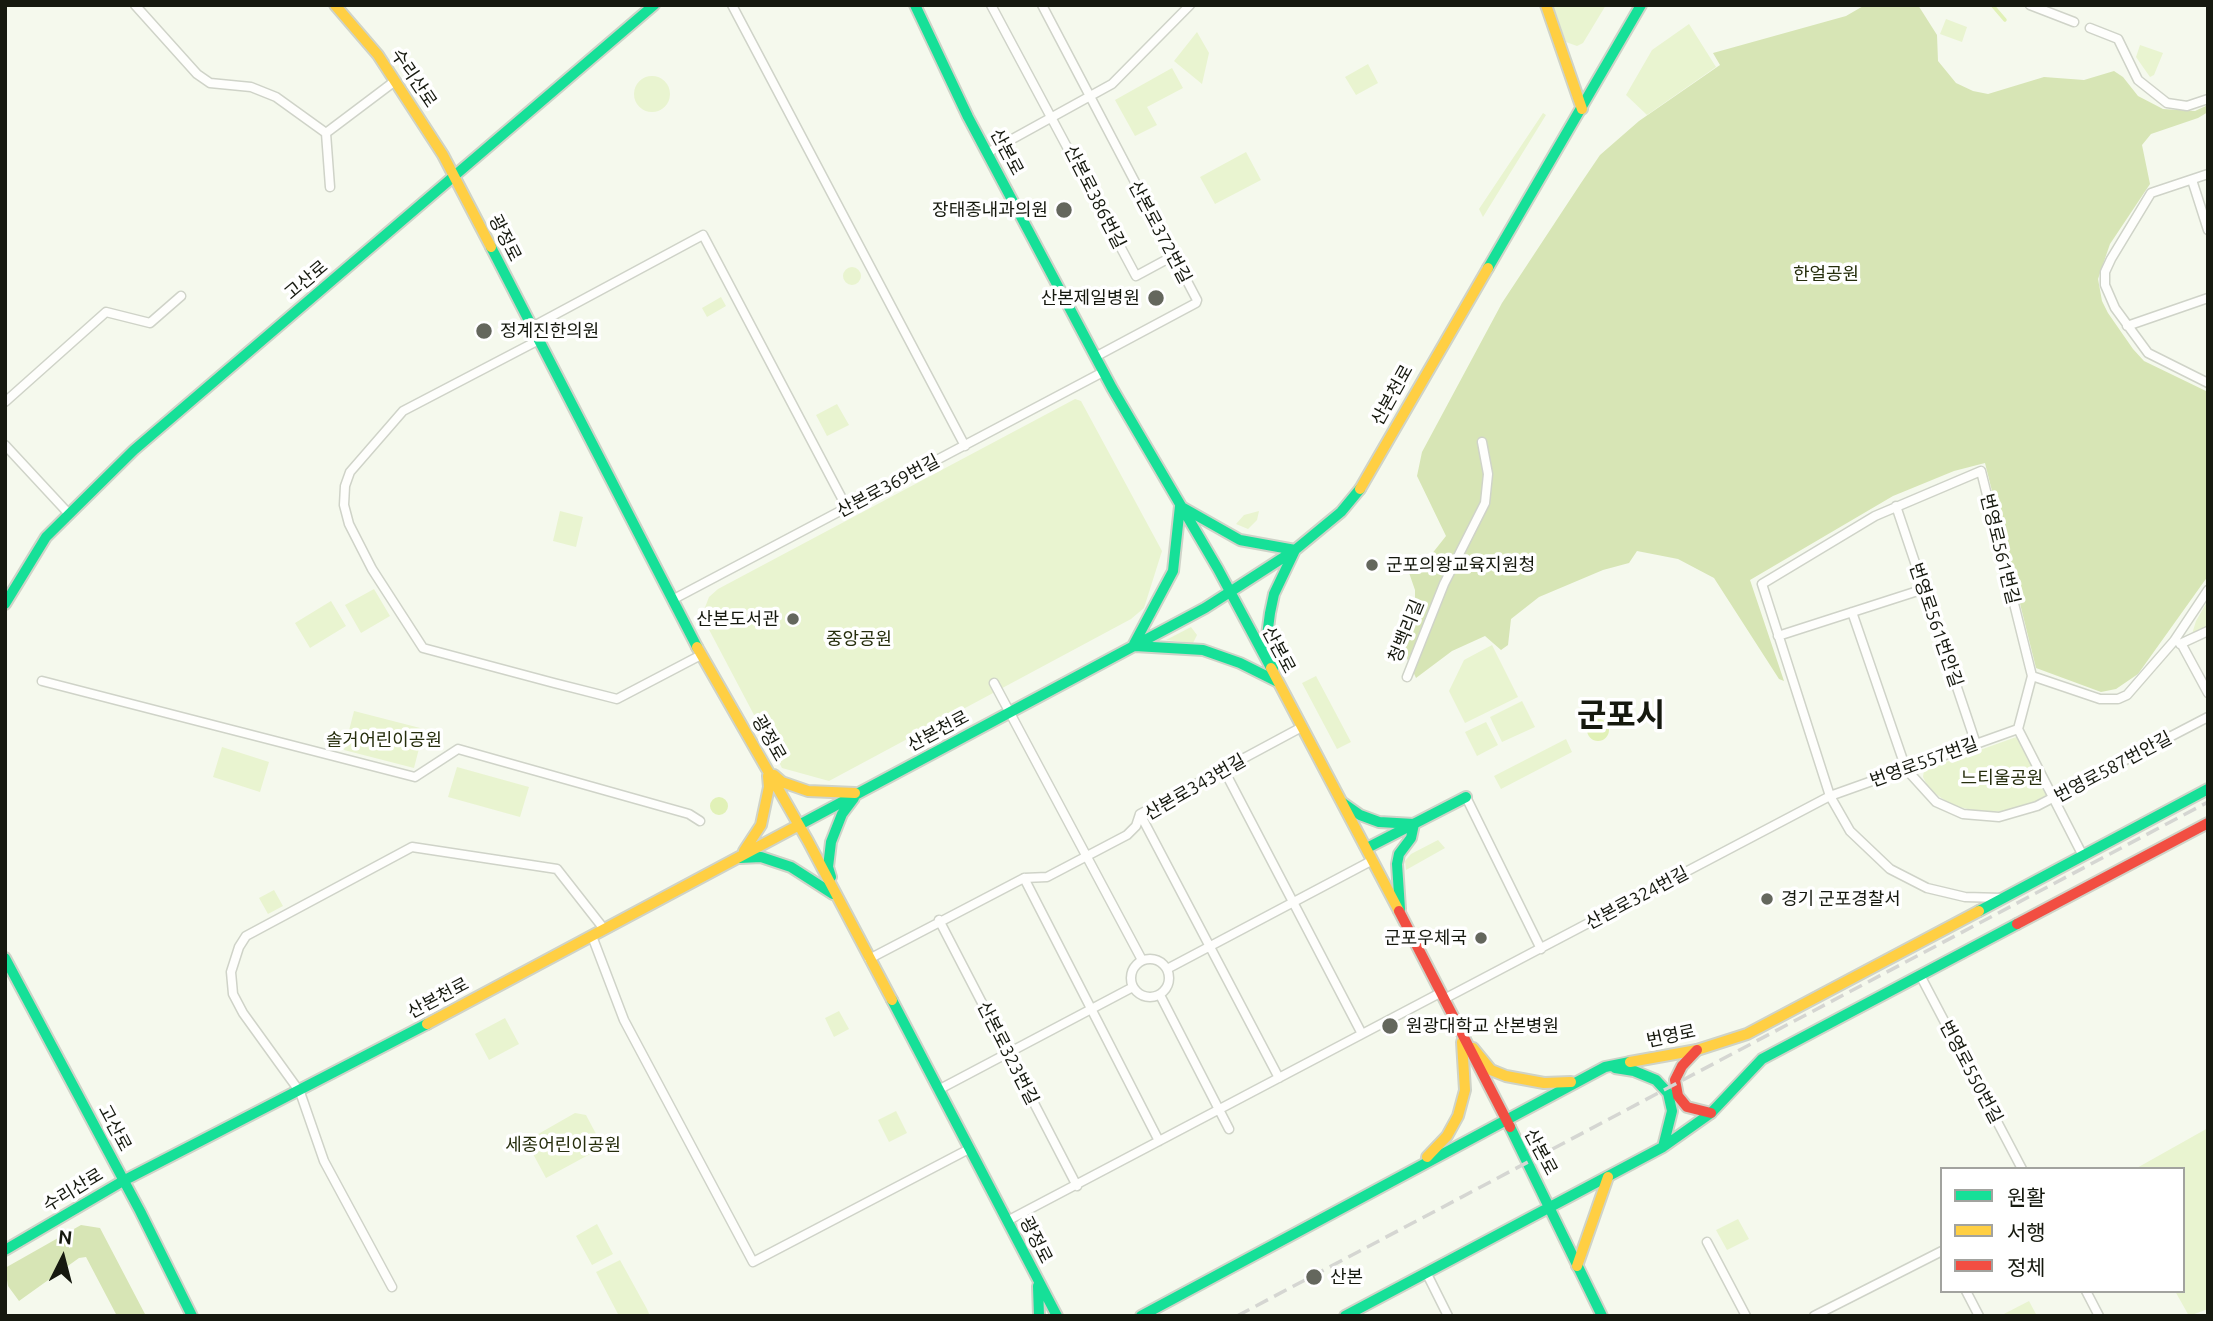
<!DOCTYPE html>
<meta charset="utf-8">
<style>
body{margin:0}
#map{position:relative;width:2213px;height:1321px;overflow:hidden;background:#f5f9ed;font-family:Ubuntu,"Noto Sans KR",sans-serif}
canvas{display:block}
.frame{position:absolute;inset:0;border:7px solid #16190f;pointer-events:none}
.legend{position:absolute;left:1940px;top:1167px;width:245px;height:126px;box-sizing:border-box;background:#fff;border:2px solid #a2a39f;margin:0;padding:9px 12px;list-style:none;font-size:21px;color:#16190f}
.legend li{display:flex;align-items:center;gap:14px;height:35px}
.legend b{width:35px;border:2px solid #a2a39f}
.north{position:absolute;left:28px;top:1223px;width:70px;height:70px;-webkit-text-stroke:5px #fff;paint-order:stroke;rotate:6deg;font-size:19px;font-weight:700;line-height:28px;text-align:center;color:#16190f}
.north::after{content:'';display:block;margin:auto;width:24px;height:32px;background:#16190f;clip-path:polygon(50% 0,100% 100%,50% 72%,0 100%)}
</style>
<div id="map">
<canvas width="2213" height="1321"></canvas>
<div class="frame"></div>
<ul class="legend">
<li><b style="height:9px;background:#16e098"></b>원활</li>
<li><b style="height:9px;background:#ffcf43"></b>서행</li>
<li><b style="height:9px;background:#f24e42"></b>정체</li>
</ul>
<div class="north">N</div>
</div>
<script>
const ctx = document.querySelector('canvas').getContext('2d');
ctx.lineJoin = 'round';
function paint(path, color) {
  ctx.fillStyle = color;
  ctx.fill(path, 'evenodd');
}
function shape(rows) {
  const path = new Path2D();
  for (const r of rows) {
    if (r.length === 3) {
      path.moveTo(r[0] + r[2], r[1]);
      path.arc(r[0], r[1], r[2], 0, 2 * Math.PI);
      continue;
    }
    path.moveTo(r[0], r[1]);
    for (let i = 2; i < r.length; i += 2) path.lineTo(r[i], r[i + 1]);
  }
  return path;
}
function trace(path, color, width, dash) {
  ctx.strokeStyle = color;
  ctx.lineWidth = width;
  ctx.lineCap = dash ? 'butt' : 'round';
  ctx.setLineDash(dash || []);
  ctx.stroke(path);
}
function drawText(font, color, halo, rows, align = 'center') {
  ctx.font = font + ' Ubuntu,"Noto Sans KR",sans-serif';
  ctx.lineWidth = 7;
  ctx.setLineDash([]);
  ctx.textBaseline = 'middle';
  ctx.strokeStyle = halo;
  ctx.fillStyle = color;
  for (const [text, x, y, turn = 0] of rows) {
    ctx.save();
    ctx.translate(x, y);
    ctx.rotate((+turn || 0) * Math.PI / 180);
    ctx.textAlign = isNaN(turn) ? turn : align;
    if (halo) ctx.strokeText(text, 0, 0);
    ctx.fillText(text, 0, 0);
    ctx.restore();
  }
}
paint(shape([
 [1553,5,1606,5,1583,43,1577,46,1566,42],
 [1946,19,1967,27,1962,42,1940,34],
 [1689,24,1716,67,1647,115,1626,95,1652,50],
 [1197,32,1209,53,1202,84,1174,61],
 [2140,45,2163,53,2154,75,2150,77,2136,57],
 [1368,64,1378,83,1356,95,1345,77],
 [1172,68,1183,88,1147,107,1157,125,1135,136,1115,100],
 [652,94,18],
 [1543,113,1546,115,1483,217,1479,209],
 [1246,152,1261,180,1215,204,1200,177],
 [852,276,9],
 [721,297,726,306,707,317,702,308],
 [1075,399,1081,401,1162,551,1144,608,1131,619,829,781,782,768,705,622,704,610,709,597,718,589],
 [837,404,849,425,827,436,816,415],
 [560,511,583,517,576,547,553,541],
 [1259,511,1257,520,1248,529,1236,524,1244,515],
 [374,589,390,616,361,633,345,605],
 [2208,600,2208,626,2192,634,2196,621],
 [331,601,346,626,310,648,295,623],
 [1191,627,1197,635,1193,643,1166,640],
 [1492,645,1518,697,1465,723,1449,691,1464,660],
 [1316,676,1351,742,1337,749,1302,683],
 [1522,701,1535,727,1502,742,1490,717],
 [354,711,424,729,414,768,344,750],
 [1486,722,1498,745,1477,756,1465,732],
 [2019,736,2048,794,2022,809,1985,813,1951,805,1929,789,1923,777,1924,770],
 [1566,739,1572,752,1501,789,1494,776],
 [222,747,269,762,260,792,213,777],
 [457,767,529,787,520,817,448,797],
 [1438,840,1445,848,1406,870,1405,861,1411,854],
 [274,890,283,906,268,914,259,898],
 [839,1011,849,1029,834,1037,825,1018],
 [505,1018,519,1044,489,1060,475,1034],
 [896,1111,907,1133,889,1142,878,1120],
 [575,1113,586,1115,603,1147,546,1178,526,1141],
 [2208,1128,2208,1309,2189,1316,2175,1291,2183,1291,2183,1169,2135,1169],
 [1738,1219,1749,1239,1727,1250,1716,1230],
 [597,1224,613,1254,592,1265,576,1236],
 [620,1260,647,1309,650,1316,619,1316,596,1272],
 [2029,1301,2037,1316,2000,1316]
]), '#e9f4d0');
paint(shape([
 [1865,5,1918,5,1937,35,1938,61,1956,83,1973,91,1988,94,2044,77,2084,80,2114,71,2123,77,2138,96,2163,109,2195,111,2208,105,2208,112,2198,118,2151,134,2142,145,2150,184,2110,244,2098,279,2102,301,2108,313,2133,349,2144,361,2208,392,2208,576,2138,674,2116,689,2101,692,2036,668,1985,463,1954,471,1893,496,1750,580,1784,681,1779,679,1714,578,1678,559,1637,551,1629,563,1603,570,1539,597,1511,619,1508,645,1501,650,1485,636,1452,651,1416,678,1402,648,1413,627,1415,608,1415,590,1407,567,1431,555,1446,536,1417,476,1422,452,1502,303,1581,183,1600,155,1639,121,1720,65,1713,53,1846,16],
 [81,1225,100,1228,146,1316,117,1316,86,1257,79,1258,19,1301,8,1286,5,1268]
]), '#d7e5b5');
paint(shape([
 [1598,730,11],
 [719,806,9]
]), '#e1f1b7');
trace(shape([
 [1993,6,2005,20]
]), '#e1f1b7', 3.5);
const street = shape([
 [135,5,197,74,210,83,251,87,276,97,326,133,395,81],
 [732,5,965,446],
 [991,5,1136,276,1173,256],
 [1042,5,1197,300,1196,303,1095,357],
 [2030,5,2074,22],
 [2090,28,2118,39,2138,80,2167,103,2187,106,2208,99],
 [326,133,330,187],
 [987,153,1112,84,1190,5],
 [2208,174,2151,193,2111,259,2105,272,2105,285,2115,308,2148,353,2208,383],
 [2192,180,2208,230],
 [2127,326,2208,298],
 [530,328,703,235,847,508],
 [537,341,403,411,350,472,345,486,344,505,349,524,372,569,423,648,554,683,617,699,701,655],
 [5,402,106,312,150,323,181,296],
 [5,445,69,514],
 [1896,506,1976,744],
 [672,600,1103,372],
 [1852,612,1906,769,1936,802,1963,814,1999,817,2037,806,2208,717],
 [1778,636,1924,589],
 [2180,644,2208,631],
 [2182,645,2208,693],
 [2032,676,2100,699,2118,699,2127,695,2174,641,2208,590],
 [1407,677,1444,584,1485,503,1488,474,1482,442],
 [42,681,415,777,458,749,689,814,700,821],
 [994,683,1142,960],
 [1224,770,1362,1034],
 [1466,797,1541,949],
 [1140,814,1279,1078],
 [1024,878,1159,1141],
 [2002,898,1965,897,1927,888,1890,869,1850,831,1830,796,1762,584,1875,516,1981,471,2032,676,2018,729,2083,856],
 [939,920,1077,1186],
 [592,936,624,1020,753,1262,969,1149],
 [1150,978,19],
 [869,959,1024,878,1047,877,1127,835,1136,826,1140,814,1300,728],
 [1167,969,1373,860],
 [1920,975,2022,1169],
 [1160,995,1229,1129],
 [1444,999,1830,796,2018,729],
 [938,1090,1133,987],
 [1007,1221,1440,993],
 [1707,1242,1746,1316],
 [1426,1272,1448,1316],
 [392,1287,324,1161,300,1092,243,1013,233,994,231,972,239,947,246,936,412,847,557,869,604,929],
 [1966,1291,1979,1316],
 [2086,1291,2099,1316],
 [1814,1316,1942,1251]
]);
const fast = shape([
 [915,5,968,117,1112,388,1218,569,1271,668],
 [491,247,697,647],
 [1488,268,1641,5],
 [5,604,46,537,134,450,654,5],
 [1134,644,1173,571,1180,506,1240,540,1295,550,1274,594,1270,613,1267,636,1273,668],
 [1135,646,1203,650,1240,663,1276,681],
 [1343,803,1360,815,1379,822,1414,824,1411,838,1399,854,1397,864,1400,909],
 [799,825,1205,608,1295,550,1341,512,1360,489],
 [1367,848,1466,797],
 [740,858,761,857,791,867,833,894],
 [831,877,828,867,831,842,842,814,854,798],
 [1979,911,2208,789],
 [5,958,140,1211,192,1316],
 [892,1000,1057,1316],
 [1615,1068,1634,1071,1656,1080,1668,1093,1672,1111,1663,1147],
 [1510,1127,1602,1316],
 [5,1250,123,1181,427,1024],
 [1038,1286,1039,1316],
 [1141,1316,1605,1067,1630,1062],
 [1345,1316,1663,1147,1711,1113,1762,1059,2017,924]
]);
const slow = shape([
 [335,5,378,55,443,155,491,247],
 [1546,5,1582,109],
 [1360,489,1488,268],
 [697,647,808,841,892,1000],
 [1271,668,1399,911],
 [774,775,782,782,808,791,855,793],
 [744,851,761,825,769,787,768,776],
 [427,1024,799,825],
 [1473,1048,1491,1070,1506,1076,1544,1083,1571,1082],
 [1630,1062,1697,1050,1747,1034,1979,911],
 [1427,1157,1447,1136,1458,1116,1465,1090,1462,1042],
 [1577,1266,1608,1177]
]);
const jam = shape([
 [1399,911,1510,1127],
 [2017,924,2208,823],
 [1697,1050,1682,1066,1675,1080,1678,1096,1687,1107,1711,1113]
]);
trace(street, '#cfd3c8', 11);
trace(fast, '#cfd3c8', 14);
trace(slow, '#cfd3c8', 14);
trace(jam, '#cfd3c8', 14);
trace(street, '#fefefc', 8);
trace(fast, '#16e098', 10);
trace(slow, '#ffcf43', 10);
trace(jam, '#f24e42', 10);
trace(shape([
 [1237,1316,2208,802]
]), '#d5d6d2', 3.5, [14, 7]);
for (const [x, y, r, color] of [
 [1064,210,9,"#64675d"],
 [1156,298,9,"#64675d"],
 [484,331,9,"#64675d"],
 [1372,565,7,"#64675d"],
 [793,619,7,"#64675d"],
 [1767,899,7,"#64675d"],
 [1481,938,7,"#64675d"],
 [1390,1026,9,"#64675d"],
 [1314,1277,9,"#64675d"]
]) {
  const dot = new Path2D();
  dot.arc(x, y, r, 0, 2 * Math.PI);
  ctx.fillStyle = color;
  ctx.fill(dot);
  trace(dot, '#fff', 2.5);
}
drawText('18px', '#16190f', '#fff', [
 ["수리산로",414,78,56],
 ["산본로",1007,152,62],
 ["산본로386번길",1095,197,63],
 ["산본로372번길",1160,232,62],
 ["광정로",505,238,63],
 ["고산로",306,280,-40],
 ["산본천로",1392,395,-61],
 ["산본로369번길",888,486,-28],
 ["번영로561번길",2000,549,76],
 ["번영로561번안길",1936,625,71],
 ["청백리길",1406,631,-68],
 ["산본로",1279,650,62],
 ["산본천로",938,731,-28],
 ["광정로",769,738,60],
 ["번영로557번길",1924,762,-20],
 ["번영로587번안길",2113,767,-28],
 ["산본로343번길",1195,787,-30],
 ["산본로324번길",1637,898,-28],
 ["산본천로",438,998,-28],
 ["번영로",1671,1036,-12],
 ["산본로323번길",1008,1053,63],
 ["번영로550번길",1971,1072,62],
 ["고산로",115,1128,62],
 ["산본로",1541,1152,62],
 ["수리산로",73,1190,-31],
 ["광정로",1036,1240,63]
]);
drawText('18px', '#16190f', '#fff', [
 ["장태종내과의원",1048,210,"right"],
 ["산본제일병원",1140,298,"right"],
 ["정계진한의원",500,331],
 ["군포의왕교육지원청",1386,565],
 ["산본도서관",779,619,"right"],
 ["경기 군포경찰서",1781,899],
 ["군포우체국",1467,938,"right"],
 ["원광대학교 산본병원",1406,1026],
 ["산본",1330,1277]
], 'left');
drawText('18px', '#262e0d', '#fff', [
 ["한얼공원",1826,274],
 ["중앙공원",859,639],
 ["솔거어린이공원",384,740],
 ["느티울공원",2002,778],
 ["세종어린이공원",563,1145]
]);
drawText('bold 32px', '#16190f', '#fff', [
 ["군포시",1621,715]
]);
</script>
